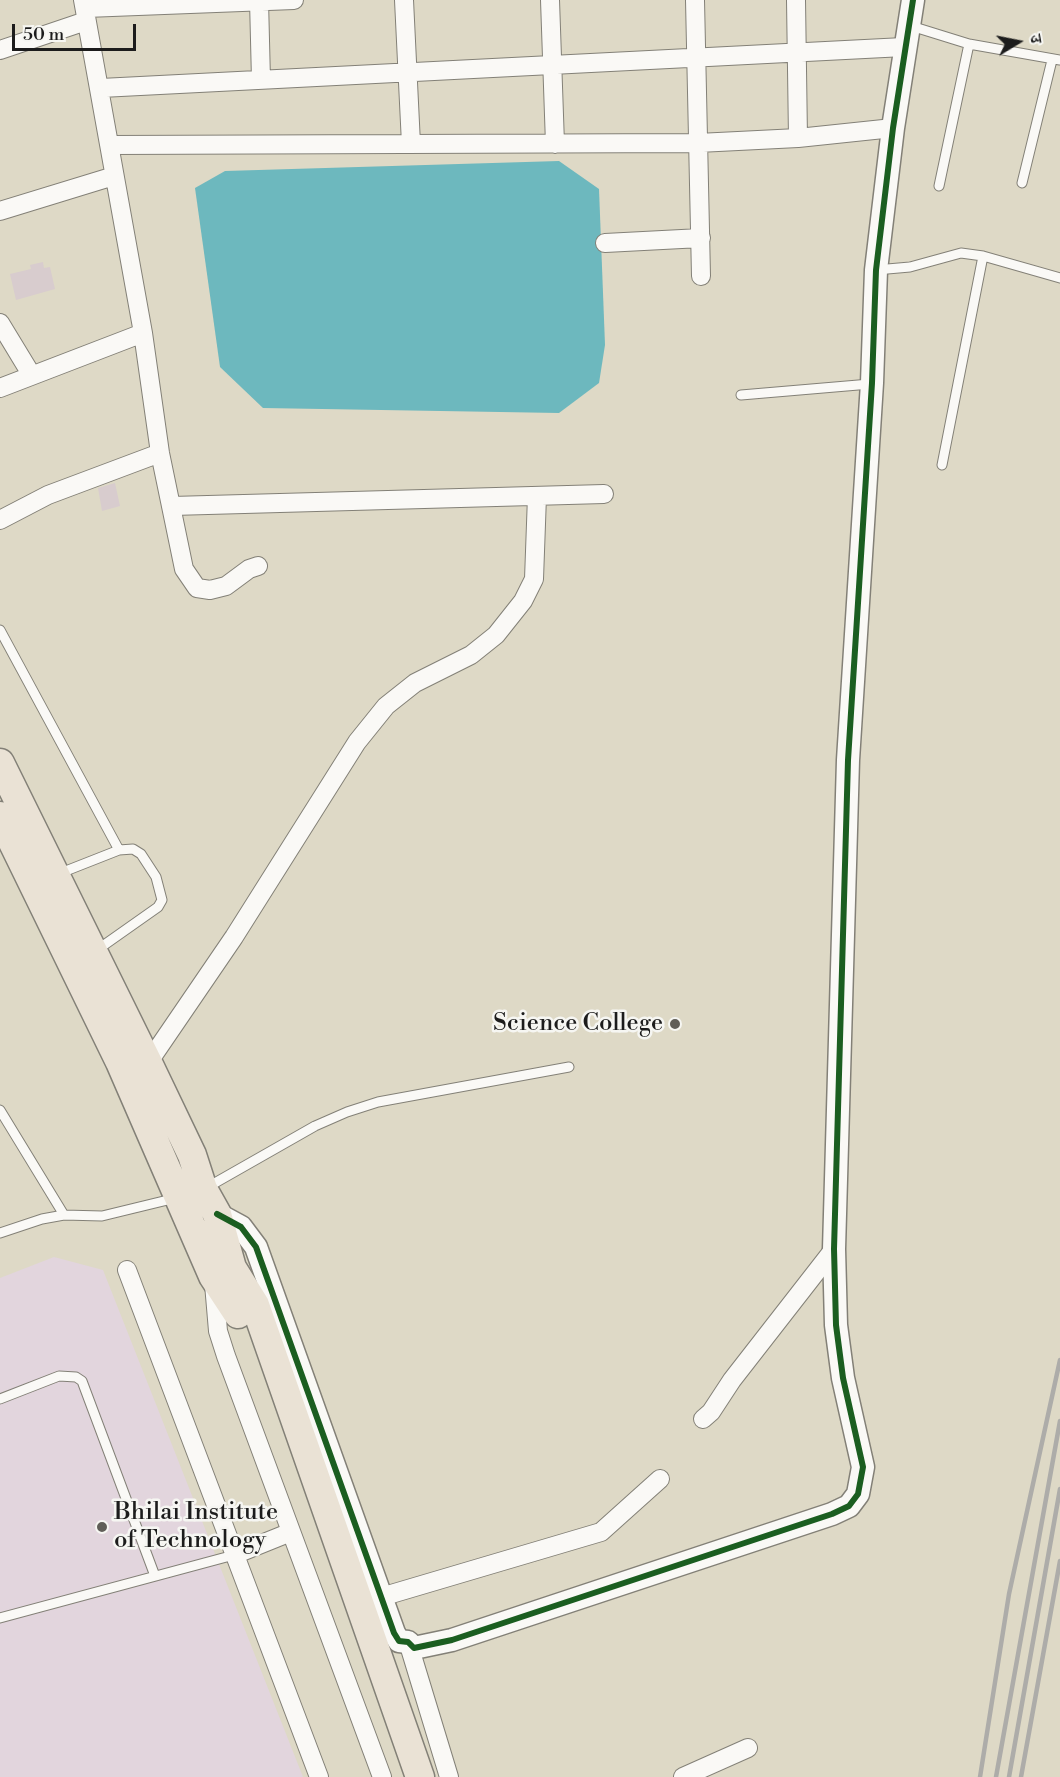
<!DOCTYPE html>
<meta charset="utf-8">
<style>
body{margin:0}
#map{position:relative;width:1060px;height:1777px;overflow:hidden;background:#ded9c6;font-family:"Libre Bodoni","Noto Serif Devanagari",serif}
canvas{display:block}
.north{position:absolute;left:988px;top:12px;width:60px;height:60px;-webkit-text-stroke:4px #f6f6f2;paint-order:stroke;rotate:80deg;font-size:16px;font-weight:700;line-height:24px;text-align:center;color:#1c1c1c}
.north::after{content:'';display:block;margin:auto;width:21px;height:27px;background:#1c1c1c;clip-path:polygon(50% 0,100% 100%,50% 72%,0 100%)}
.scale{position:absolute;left:12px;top:24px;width:124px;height:27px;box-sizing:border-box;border:3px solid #1c1c1c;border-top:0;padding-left:8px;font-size:18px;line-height:21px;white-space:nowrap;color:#1c1c1c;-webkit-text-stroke:4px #f6f6f2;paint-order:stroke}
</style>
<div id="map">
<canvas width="1060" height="1777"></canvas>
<div class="north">उ</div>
<div class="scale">50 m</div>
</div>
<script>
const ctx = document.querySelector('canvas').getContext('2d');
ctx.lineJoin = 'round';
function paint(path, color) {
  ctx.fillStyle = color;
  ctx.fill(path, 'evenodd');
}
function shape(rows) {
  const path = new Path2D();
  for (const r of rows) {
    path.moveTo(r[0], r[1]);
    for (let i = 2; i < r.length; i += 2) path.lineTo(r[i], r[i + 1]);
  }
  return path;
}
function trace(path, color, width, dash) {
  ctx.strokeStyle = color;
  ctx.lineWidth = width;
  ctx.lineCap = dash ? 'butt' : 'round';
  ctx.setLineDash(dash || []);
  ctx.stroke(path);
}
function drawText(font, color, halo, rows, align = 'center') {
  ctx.font = font + ' "Libre Bodoni",serif';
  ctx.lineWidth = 5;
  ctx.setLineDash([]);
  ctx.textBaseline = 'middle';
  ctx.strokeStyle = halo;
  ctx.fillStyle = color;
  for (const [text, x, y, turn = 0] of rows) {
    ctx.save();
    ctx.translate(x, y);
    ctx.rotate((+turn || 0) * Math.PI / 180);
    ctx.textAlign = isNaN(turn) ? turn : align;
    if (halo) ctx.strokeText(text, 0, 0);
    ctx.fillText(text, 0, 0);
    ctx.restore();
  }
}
paint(shape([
 [54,1257,103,1270,303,1777,0,1777,0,1278]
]), '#e2d5dd');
paint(shape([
 [559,161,599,189,605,345,599,383,559,413,263,408,220,367,195,188,225,171]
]), '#6db8be');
paint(shape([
 [43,262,44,268,50,267,55,289,16,300,10,274,31,269,30,265],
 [115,483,120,506,102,511,98,488]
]), '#d8ccce');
const service = shape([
 [911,26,969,44,1060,60],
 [1022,183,1052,60],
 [939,186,969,44],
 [876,270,910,267,961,253,983,256,1060,278],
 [741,395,870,384],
 [942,465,983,256],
 [0,630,119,850],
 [58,874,119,850,133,849,141,854,156,877,162,900,158,907,97,950],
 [0,1110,64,1215],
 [206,1188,315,1126,347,1112,378,1102,569,1067],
 [0,1233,42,1219,64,1215,102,1216,176,1198],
 [0,1399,59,1376,76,1377,82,1381,155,1576],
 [0,1618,234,1555]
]);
const minor = shape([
 [83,0,143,333,160,453,184,569,197,588,210,590,226,586,249,569,258,566],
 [259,0,261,80],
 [404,0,411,144],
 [550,0,555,144],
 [695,0,701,276],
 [796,0,798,138],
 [86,8,294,0],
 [0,50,86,21],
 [101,88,904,47],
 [110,145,698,143,798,138,893,128],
 [0,211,114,176],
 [605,243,701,238],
 [0,323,31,374],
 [0,388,143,333],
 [172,506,604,494],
 [0,520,48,495,160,453],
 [148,1063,234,937,357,742,386,706,415,683,471,655,496,635,523,601,534,579,537,496],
 [127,1270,319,1777],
 [214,1284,218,1331,226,1356,382,1777],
 [703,1419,711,1412,732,1380,834,1249],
 [234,1555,291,1532],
 [381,1597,601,1532,660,1479],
 [408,1642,449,1777],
 [683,1777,748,1748]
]);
const tertiary = shape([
 [217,1214,241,1227,256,1247,394,1633,399,1641,408,1642,414,1648,452,1640,832,1514,849,1506,858,1494,863,1467,843,1378,836,1325,834,1249,848,760,872,383,876,270,893,128,913,0]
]);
const primary = shape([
 [0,763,148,1063,192,1155,203,1189,217,1214,232,1268,255,1305,420,1777],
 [0,816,120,1062,213,1276,238,1314]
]);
trace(service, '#838077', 11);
trace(minor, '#838077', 20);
trace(tertiary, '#838077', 25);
trace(primary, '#838077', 31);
trace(service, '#faf9f6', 9);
trace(minor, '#faf9f6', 18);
trace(tertiary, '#faf9f6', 22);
trace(primary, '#eae2d5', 28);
trace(shape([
 [980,1777,1009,1594,1060,1360],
 [996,1777,1060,1421],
 [1009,1777,1060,1489],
 [1021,1777,1060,1561]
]), '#adaca9', 4.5);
trace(shape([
 [217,1214,241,1227,256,1247,394,1633,399,1641,408,1642,414,1648,452,1640,832,1514,849,1506,858,1494,863,1467,843,1378,836,1325,834,1249,848,760,872,383,876,270,893,128,913,0]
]), '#1b5e20', 6);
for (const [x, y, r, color] of [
 [675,1024,6,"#605e58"],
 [102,1527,6,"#605e58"]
]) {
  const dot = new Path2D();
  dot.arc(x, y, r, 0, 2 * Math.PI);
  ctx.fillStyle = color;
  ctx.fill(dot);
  trace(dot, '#f6f6f2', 2);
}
drawText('24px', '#1c1c1c', '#f6f6f2', [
 ["Science College",663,1024],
 ["Bhilai Institute",114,1513,"left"],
 ["of Technology",114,1541,"left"]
], 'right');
</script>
